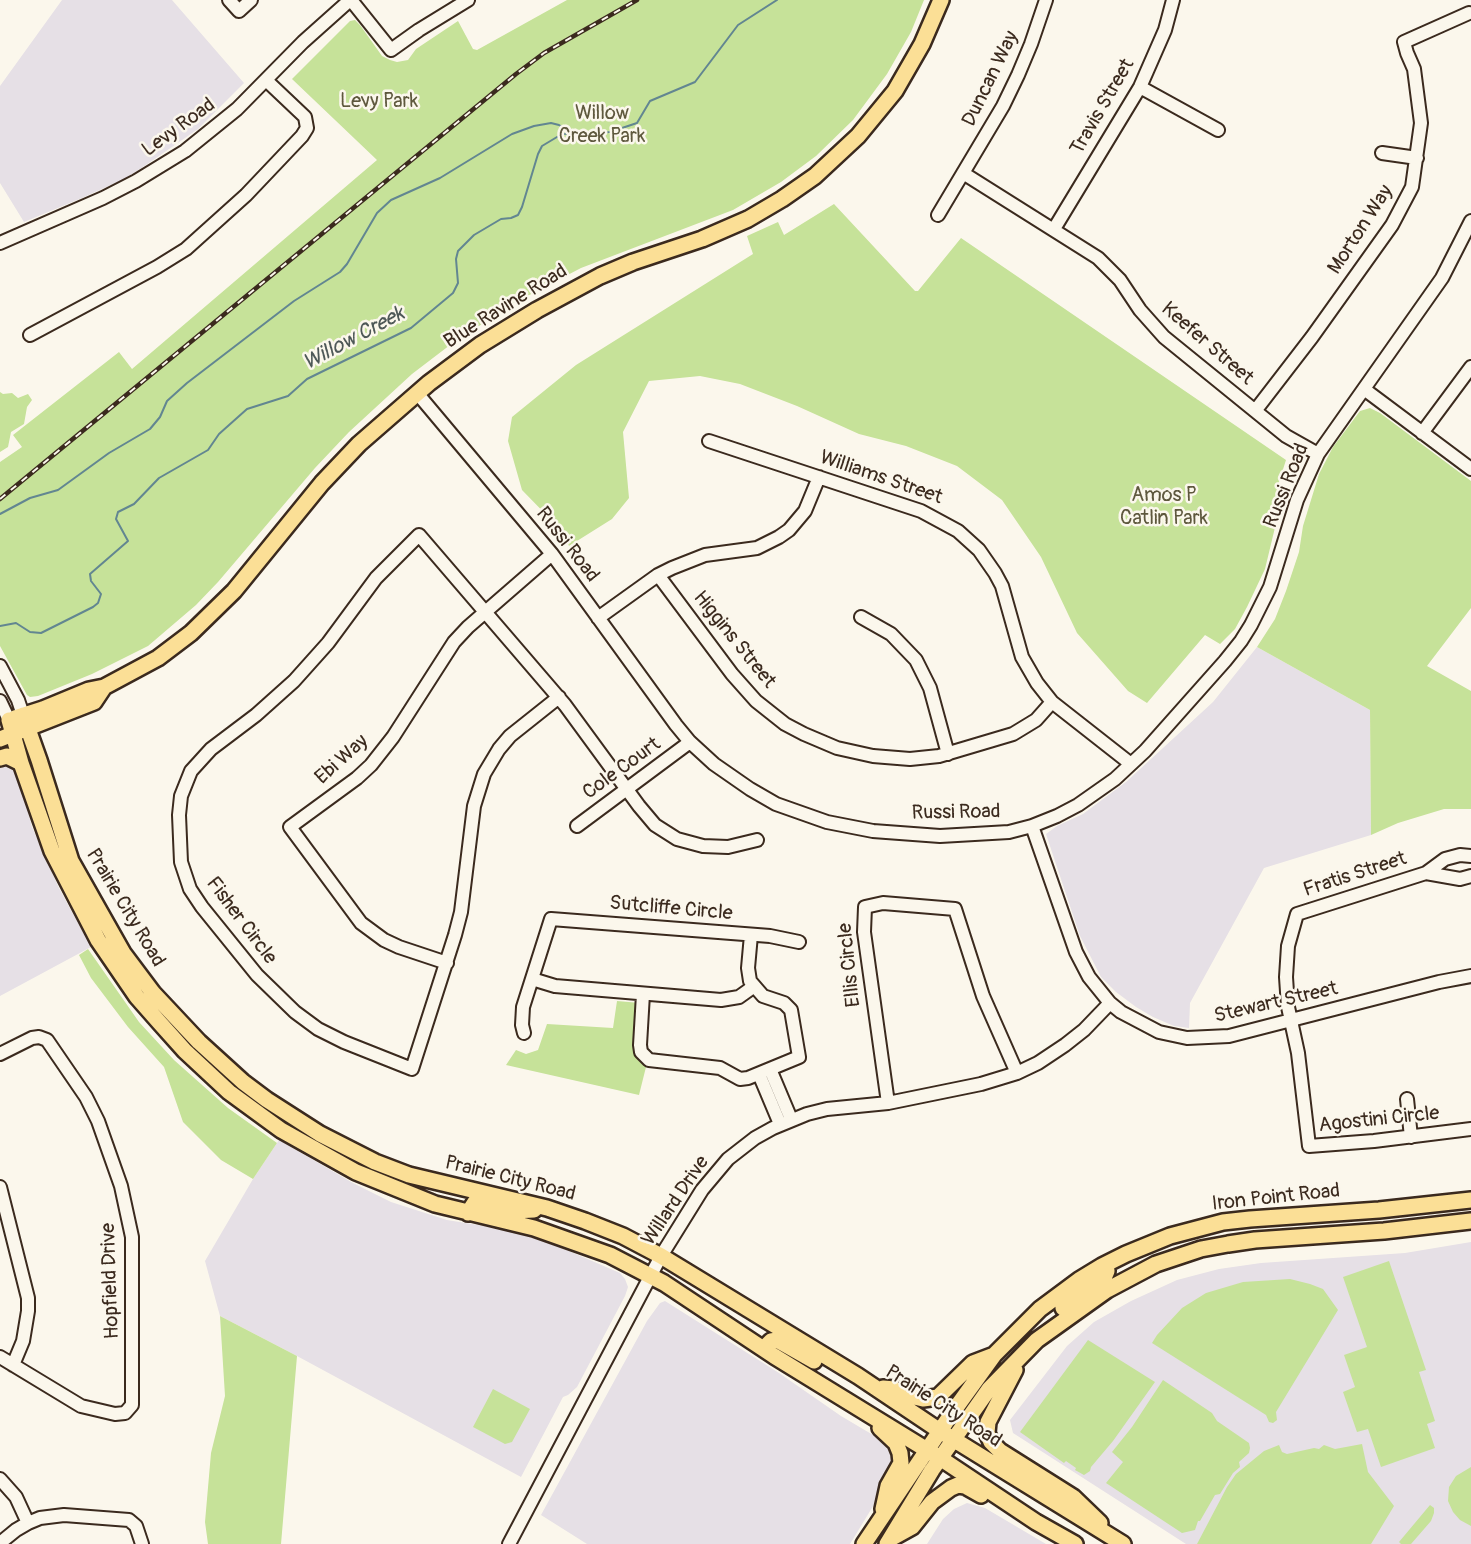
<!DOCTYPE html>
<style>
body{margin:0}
canvas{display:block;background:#fbf7ec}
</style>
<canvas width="1471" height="1544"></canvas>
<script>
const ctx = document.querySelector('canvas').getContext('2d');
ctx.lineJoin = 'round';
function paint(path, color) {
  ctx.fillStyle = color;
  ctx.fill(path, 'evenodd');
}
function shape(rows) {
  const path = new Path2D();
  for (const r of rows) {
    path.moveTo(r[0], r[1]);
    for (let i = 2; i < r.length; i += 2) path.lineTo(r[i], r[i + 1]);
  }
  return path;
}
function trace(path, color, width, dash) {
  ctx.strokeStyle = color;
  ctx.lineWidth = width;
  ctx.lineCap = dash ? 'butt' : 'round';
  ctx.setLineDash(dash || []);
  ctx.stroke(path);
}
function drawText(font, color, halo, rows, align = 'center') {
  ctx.font = font + ' Pangolin,sans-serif';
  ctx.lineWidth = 5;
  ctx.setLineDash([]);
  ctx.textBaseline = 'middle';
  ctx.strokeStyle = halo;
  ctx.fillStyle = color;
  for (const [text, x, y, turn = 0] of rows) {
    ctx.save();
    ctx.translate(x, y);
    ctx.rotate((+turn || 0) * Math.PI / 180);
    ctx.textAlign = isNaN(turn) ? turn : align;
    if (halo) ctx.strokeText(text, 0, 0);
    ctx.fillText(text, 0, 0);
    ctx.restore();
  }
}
paint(shape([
 [62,0,172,0,244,83,198,129,143,167,124,179,82,198,24,222,0,183,0,86],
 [1257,647,1370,710,1371,835,1264,868,1190,1003,1189,1028,1174,1026,1153,1017,1136,1007,1116,992,1101,977,1080,936,1046,834,1057,826,1083,814,1126,782,1213,702],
 [0,760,12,761,18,774,32,827,59,888,91,947,0,996],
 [279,1140,353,1183,391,1202,447,1220,497,1228,541,1239,620,1273,625,1279,628,1287,625,1296,577,1387,568,1395,563,1397,521,1477,297,1356,220,1316,205,1261,253,1179],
 [1471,1242,1471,1544,1186,1544,1013,1433,1010,1420,1067,1346,1094,1322,1131,1301,1177,1280,1219,1269,1261,1263,1405,1253],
 [665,1301,779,1373,841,1416,890,1445,896,1451,895,1470,850,1544,587,1544,541,1515,647,1321,660,1303],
 [967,1503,985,1508,1046,1544,927,1544,943,1519,954,1509]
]), '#e6e0e6');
paint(shape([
 [567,0,924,0,911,32,887,74,853,120,816,156,781,182,733,210,581,268,514,303,450,345,412,374,349,432,315,468,218,582,196,605,148,646,92,674,38,696,30,697,27,695,0,646,0,462,22,447,13,435,119,352,132,369,377,160,292,79,350,21,355,20,360,25,382,56,390,60,397,62,408,60,416,49,458,21,473,49,477,50],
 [834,204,915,291,918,291,961,238,1286,460,1277,488,1285,495,1278,515,1265,569,1247,607,1235,629,1220,644,1205,635,1147,703,1128,691,1077,633,1041,557,1002,500,957,466,906,446,859,434,797,406,740,384,700,376,649,381,623,432,629,498,612,519,569,546,560,529,522,490,508,441,512,417,576,365,753,254,747,236,778,222,784,235],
 [0,392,3,394,12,393,18,398,28,394,32,400,27,407,24,424,11,432,8,447,0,452],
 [1370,408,1380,413,1471,481,1471,608,1427,666,1471,691,1471,809,1444,809,1398,823,1371,835,1370,710,1257,647,1275,619,1286,591,1299,552,1303,526,1319,474,1333,447,1360,411],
 [88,949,139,1022,174,1060,228,1108,277,1143,253,1179,221,1160,183,1122,164,1067,128,1027,91,978,79,955],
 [617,1001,640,1003,641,1059,646,1067,639,1095,506,1065,516,1050,526,1054,538,1050,547,1024,613,1028],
 [1389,1261,1426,1370,1419,1372,1435,1421,1427,1424,1435,1448,1381,1467,1368,1429,1357,1432,1343,1392,1355,1387,1344,1355,1367,1347,1343,1277],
 [1290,1279,1310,1284,1323,1289,1338,1310,1276,1412,1277,1420,1273,1423,1269,1422,1266,1415,1152,1343,1157,1335,1182,1308,1206,1293,1243,1282],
 [220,1316,297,1356,281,1544,208,1544,205,1522,211,1453,225,1396],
 [1088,1340,1155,1382,1113,1441,1091,1467,1090,1471,1084,1475,1075,1470,1076,1468,1066,1461,1064,1463,1020,1432],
 [1163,1380,1212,1413,1217,1421,1249,1443,1250,1448,1249,1453,1239,1462,1240,1467,1233,1473,1220,1494,1215,1495,1200,1521,1198,1521,1195,1530,1182,1533,1106,1483,1123,1462,1112,1452,1132,1427],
 [493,1389,530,1409,512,1442,505,1444,473,1427],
 [1362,1444,1368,1472,1394,1506,1371,1544,1197,1544,1227,1487,1236,1474,1264,1451,1279,1445,1282,1452,1287,1454,1314,1448,1319,1449,1324,1445,1335,1449],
 [1471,1467,1471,1526,1460,1520,1453,1512,1448,1501,1449,1487,1456,1476],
 [1430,1505,1434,1508,1434,1513,1431,1521,1411,1544,1401,1544,1399,1542]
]), '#c6e299');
trace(shape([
 [0,514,30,498,58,490,109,453,150,429,160,417,167,401,187,383,294,301,340,272,347,264,377,213,391,200,440,178,512,134,534,126,551,123,559,125,572,133],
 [0,626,16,623,30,632,41,633,93,607,98,603,101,594,91,581,90,574,128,541,116,519,118,512,134,504,159,478,208,450,219,434,247,409,288,396,307,379,411,328,453,293,458,283,456,259,458,251,474,235,501,219,511,218,518,215,522,207,538,154,542,146,562,134,610,132,637,123,650,101,695,82,738,25,777,0]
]), '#628691', 2);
const minor = shape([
 [229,0,239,11,251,0],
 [351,0,391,50,419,30,468,0],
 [1140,87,1218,130],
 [1382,153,1417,158],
 [963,173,1098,258,1120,280,1140,310,1164,337,1286,436,1318,454],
 [938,215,1003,106,1018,75,1031,44,1046,0],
 [1054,229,1140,87,1165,30,1173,0],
 [0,243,103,198,136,181,185,151,237,109,303,42,350,0],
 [30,335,157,267,186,249,246,195,302,136,307,128,305,117,267,81],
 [1364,389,1471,469],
 [417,393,552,554,676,725,690,742,714,764,750,789,776,804,827,822,873,831,940,836,1009,832,1032,826,1057,816,1078,805,1115,779,1145,751,1225,661,1241,641,1251,625,1270,587,1297,500,1318,454,1442,278,1471,221],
 [1255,411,1312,337,1392,225,1412,187,1421,123,1414,69,1407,53,1404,42,1469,13],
 [1422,433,1471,367],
 [709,441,921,511,958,531,979,550,995,573,1002,586,1022,657,1037,683,1052,702,1131,764],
 [658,575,732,674,756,701,785,724,804,734,837,748,873,756,910,759,939,756,1013,734,1036,720,1052,702],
 [861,617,891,634,916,660,930,688,948,754],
 [598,618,658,575,672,568,705,555,757,548,779,537,789,530,805,511,819,477],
 [0,666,18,700,23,715],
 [559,697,510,736,499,749,484,774,474,806,461,912,455,935,412,1069,344,1042,318,1029,295,1012,257,975,202,907,190,889,181,862,179,815,181,796,191,771,211,749,256,715,294,681,328,643,376,578,419,535,565,705,639,806,655,825,677,839,703,846,728,847,757,840],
 [0,701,9,720],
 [577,826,690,742],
 [1032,826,1076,952,1089,977,1110,1003,1121,1012,1159,1032,1187,1038,1229,1036,1439,982,1471,976],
 [1471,856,1460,855,1445,859,1426,873,1297,914,1288,946,1286,977,1288,1007,1298,1053,1309,1146,1374,1141,1471,1129],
 [1426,873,1460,879,1471,876],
 [447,963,399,947,384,940,361,923,290,827,357,778,371,765,393,737,454,642,468,627,552,554],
 [532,979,555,986,721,1000,739,997,753,987],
 [643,994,640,1045,641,1052,649,1060,720,1068,740,1079,748,1078,799,1057,791,1010,784,1003,763,996,750,981,748,968,751,935],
 [524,1033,522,1025,523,1007,551,919,770,936,799,942],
 [0,1054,32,1038,39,1037,47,1040,86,1097,98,1121,121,1186,132,1237,132,1405,125,1413,115,1414,81,1406,0,1357],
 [770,1069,791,1119],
 [759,1074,780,1124],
 [1407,1099,1411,1137],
 [888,1103,864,932,865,907,883,903,955,909,983,996,1017,1073],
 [0,1187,28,1298,28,1311,23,1341,13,1365],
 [0,1479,16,1497,28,1523],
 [0,1543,16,1530,28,1523,40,1518,64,1515,129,1520,136,1526,142,1544],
 [509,1544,661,1256,702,1190,728,1159,755,1138,773,1128,807,1114,827,1109,888,1103,981,1084,1017,1073,1038,1063,1065,1045,1084,1030,1110,1003]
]);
const major = shape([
 [23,715,39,760,71,861,123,953,153,993,199,1042,243,1082,267,1100,320,1134,375,1162,409,1175,547,1208,585,1221,623,1236,661,1256,858,1376,940,1431,1123,1544],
 [15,718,43,709,89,690,104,687,158,658,191,633,234,591,322,483,359,444,429,383,480,345,537,310,600,276,633,262,702,239,748,219,782,199,815,176,858,136,895,91,922,44,941,0],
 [9,720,21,763,52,851,98,940,137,997,159,1022,185,1051,229,1092,281,1130,356,1172,435,1204,534,1228,610,1255,664,1283,774,1356,940,1458,1036,1522,1075,1544],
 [0,739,94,702,104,687],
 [0,758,7,756,21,763],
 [468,1213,475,1202,513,1211,534,1210],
 [1063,1308,1104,1278,1107,1271,1106,1264],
 [764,1348,771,1341,777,1340,814,1361],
 [1015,1370,988,1422,987,1433,991,1442,1000,1451,1073,1497,1100,1523],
 [883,1388,894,1389,910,1396,923,1399,938,1397,973,1363,994,1355],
 [880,1428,896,1443,900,1453,901,1463,888,1486,883,1509],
 [892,1538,912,1527,932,1502,951,1488,958,1485,965,1486,981,1495],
 [864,1544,950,1416,994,1355,1040,1309,1079,1280,1102,1266,1126,1254,1170,1236,1223,1222,1250,1219,1379,1210,1471,1200],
 [887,1544,932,1470,989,1389,1037,1340,1107,1290,1156,1264,1201,1249,1228,1244,1255,1240,1384,1231,1471,1221]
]);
trace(minor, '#3b2a1e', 16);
trace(major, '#3b2a1e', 20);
trace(minor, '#fbf7ec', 12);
trace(major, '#fbdf96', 15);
const rail = shape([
 [0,499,516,74,544,53,637,0]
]);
trace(rail, '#3b2a1e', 4.5);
trace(rail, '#fbf7ec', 2, [7]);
drawText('20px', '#3b2a1e', '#fbf7ec', [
 ["Duncan Way",991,79,-64],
 ["Travis Street",1103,107,-60],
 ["Levy Road",179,128,-36],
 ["Morton Way",1361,230,-57],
 ["Blue Ravine Road",506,307,-32],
 ["Keefer Street",1207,344,41],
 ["Williams Street",881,478,19],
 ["Russi Road",1287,486,-68],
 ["Russi Road",567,545,52],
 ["Higgins Street",734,640,51],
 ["Ebi Way",342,760,-42],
 ["Cole Court",622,769,-36],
 ["Russi Road",956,813,-1],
 ["Fratis Street",1355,875,-18],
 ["Prairie City Road",125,908,59],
 ["Sutcliffe Circle",671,909,5],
 ["Fisher Circle",241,921,53],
 ["Ellis Circle",850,965,-96],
 ["Stewart Street",1276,1003,-13],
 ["Agostini Circle",1379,1120,-6],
 ["Prairie City Road",510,1179,14],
 ["Iron Point Road",1276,1198,-6],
 ["Willard Drive",676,1201,-56],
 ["Hopfield Drive",111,1281,-92],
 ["Prairie City Road",943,1407,33]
]);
drawText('20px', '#5e583d', '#fbf7ec', [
 ["Levy Park",379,102],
 ["Willow",602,114],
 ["Creek Park",602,137],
 ["Amos P",1164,496],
 ["Catlin Park",1164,519]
]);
drawText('italic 21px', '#4e5857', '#fbf7ec', [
 ["Willow Creek",354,339,-28]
]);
</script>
